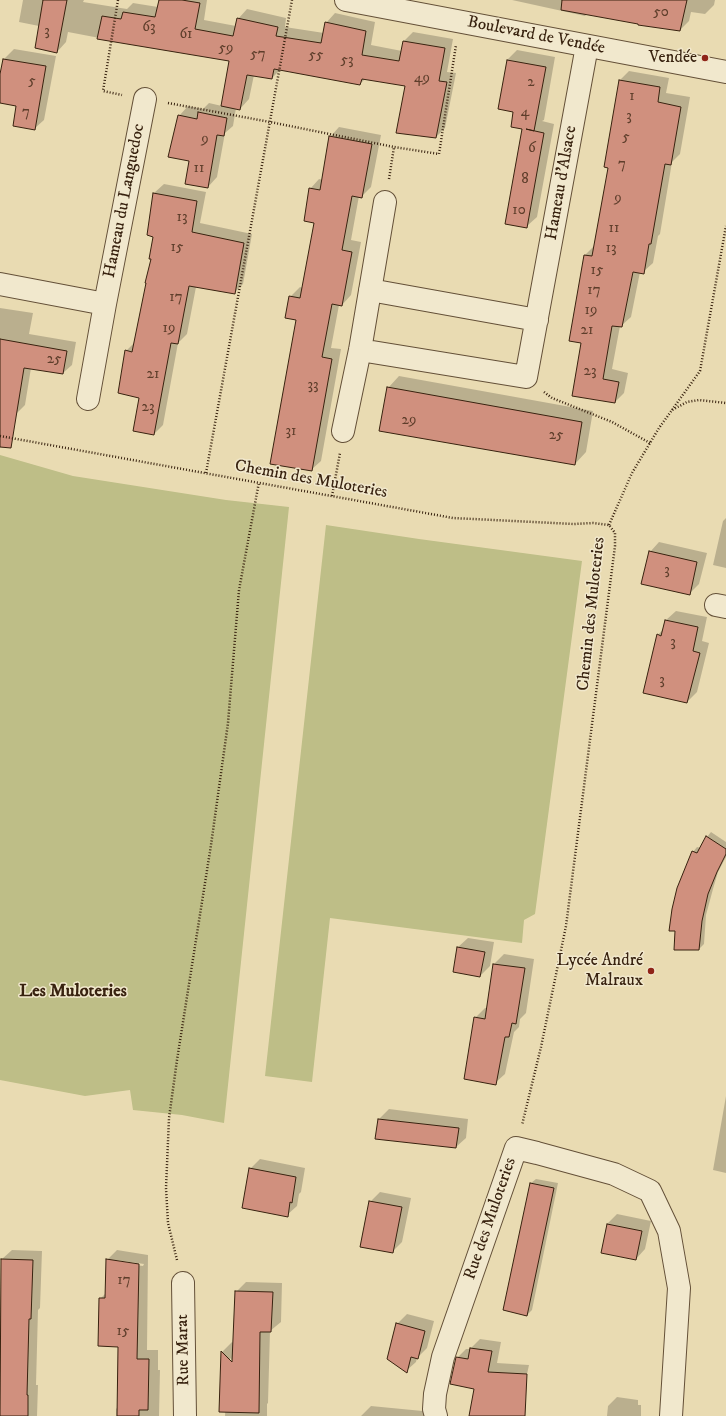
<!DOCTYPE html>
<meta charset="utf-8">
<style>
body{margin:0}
canvas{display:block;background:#e9dbb2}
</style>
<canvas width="726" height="1416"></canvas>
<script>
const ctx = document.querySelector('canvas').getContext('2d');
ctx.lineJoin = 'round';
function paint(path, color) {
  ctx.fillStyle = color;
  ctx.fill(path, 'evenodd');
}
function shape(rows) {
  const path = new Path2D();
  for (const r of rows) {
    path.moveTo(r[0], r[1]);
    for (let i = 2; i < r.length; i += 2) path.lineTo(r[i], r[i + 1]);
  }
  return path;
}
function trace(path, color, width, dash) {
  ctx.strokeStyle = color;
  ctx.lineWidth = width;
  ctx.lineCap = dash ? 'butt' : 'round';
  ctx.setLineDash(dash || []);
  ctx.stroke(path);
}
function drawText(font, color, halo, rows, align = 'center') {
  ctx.font = font + ' "IM FELL DW Pica",serif';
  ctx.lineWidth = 3;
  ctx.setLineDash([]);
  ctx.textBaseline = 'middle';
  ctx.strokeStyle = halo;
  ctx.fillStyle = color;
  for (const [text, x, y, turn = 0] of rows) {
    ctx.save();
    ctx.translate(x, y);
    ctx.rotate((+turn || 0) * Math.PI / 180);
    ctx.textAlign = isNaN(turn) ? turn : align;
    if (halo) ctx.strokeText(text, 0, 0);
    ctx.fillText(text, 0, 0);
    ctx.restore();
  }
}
paint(shape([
 [0,455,73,476,226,500,289,507,224,1123,182,1115,133,1110,130,1090,85,1096,0,1080],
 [326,525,419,539,582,561,535,914,524,920,522,943,330,918,312,1082,265,1076]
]), '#bebe87');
paint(shape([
 [23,0,84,0,83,2,127,9,133,3,158,7,160,0,207,0,204,20,236,26,238,19,247,9,286,18,285,27,324,33,326,23,335,13,375,22,371,45,402,51,404,41,413,32,453,39,447,72,456,73,445,128,436,137,406,85,366,78,360,84,281,69,272,78,254,75,249,99,240,109,236,108,233,126,225,133,217,177,208,187,190,161,179,116,188,106,203,109,209,103,222,106,231,60,131,44,68,32,66,42,57,52,39,26,19,22],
 [512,0,715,0,714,5,705,14,691,12,689,21,680,30,587,14,585,16],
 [14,49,56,56,44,120,34,129,17,105,0,102,0,80,4,59],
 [517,50,555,57,544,120,542,121,554,124,537,217,527,226,523,128,514,111,507,60],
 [629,71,669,78,666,93,690,97,680,154,672,162,660,234,658,236,653,263,643,272,640,272,631,317,621,326,620,326,612,369,628,373,624,393,615,402,583,342,585,255,594,246,609,167,620,80],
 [339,127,381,135,371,187,362,196,359,196,351,240,361,242,351,295,342,305,339,305,331,348,341,349,321,461,311,470,297,319,290,297,300,287,303,288,315,222,310,189,319,179,323,180,330,137],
 [164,184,206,192,200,223,252,234,243,284,234,293,196,287,187,334,178,343,163,425,154,434,140,397,126,351,135,342,152,259,155,236,148,235,154,193],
 [0,308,33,313,29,334,76,342,72,365,63,373,31,368,25,405,16,414,0,411],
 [399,376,593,411,586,452,575,464,388,388],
 [726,518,726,568,713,565,723,521],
 [659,542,707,553,699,584,689,594,650,552],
 [676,611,707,617,702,641,709,643,697,692,687,702,658,635,664,628,666,620],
 [711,832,726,842,726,857,718,872,713,889,706,915,704,944,699,949,693,852,697,847,701,848,707,837],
 [468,938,494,942,490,966,480,976,458,947],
 [504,954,534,959,526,1013,520,1019,519,1027,514,1032,505,1074,495,1083,475,1018,485,1008,487,1008,494,964],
 [726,1096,726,1173,713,1170],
 [389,1109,468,1119,466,1138,456,1147,379,1119],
 [260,1159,305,1168,301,1192,299,1194,297,1206,287,1215,250,1169],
 [536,1179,558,1183,532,1310,527,1315,531,1183],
 [380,1192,411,1198,402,1242,392,1252,370,1202],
 [617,1214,651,1221,645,1249,636,1259,602,1252,607,1224],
 [12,1250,42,1251,40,1308,38,1310,36,1385,38,1385,37,1416,0,1416,0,1328,2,1259],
 [117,1250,148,1255,147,1350,158,1350,158,1370,160,1370,159,1416,116,1416,116,1409,118,1407,119,1346,100,1299,106,1293,107,1260],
 [115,1260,144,1264,143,1266,115,1262],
 [246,1282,282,1283,281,1322,270,1331,268,1403,267,1404,267,1416,225,1416,226,1396,221,1399,222,1352,232,1342,234,1344,236,1292],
 [230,1358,236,1364,230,1361],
 [407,1314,434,1321,427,1348,417,1358,416,1362,406,1371,397,1324],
 [480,1339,501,1342,497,1363,529,1365,518,1416,470,1416,475,1388,457,1358,466,1349,470,1349],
 [617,1397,638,1400,638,1405,641,1405,641,1416,607,1416,608,1406],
 [371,1406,433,1412,432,1416,361,1416]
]), '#0003');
const building = shape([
 [43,0,67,0,57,53,35,48,43,0],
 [159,0,182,0,200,3,195,29,233,36,237,18,278,27,276,36,321,43,325,22,366,31,362,55,399,61,403,41,445,48,439,81,447,82,436,138,396,133,405,86,362,79,360,85,274,69,272,79,247,75,240,110,221,106,229,61,97,39,102,16,121,19,123,12,155,17,159,0],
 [562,0,687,0,680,31,638,25,638,24,561,10,562,0],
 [3,59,46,66,35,130,13,126,16,106,0,103,0,74,3,59],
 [507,60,546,67,534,131,526,129,544,133,527,228,505,224,522,129,511,127,513,112,498,109,507,60],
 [619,80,660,87,658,102,681,107,671,165,665,164,651,244,649,244,644,274,633,272,622,327,612,326,603,379,619,382,615,403,572,396,581,343,569,341,584,255,592,256,608,168,604,167,619,80],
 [198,112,227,118,224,136,217,135,208,188,185,184,189,161,168,157,178,115,197,119,198,112],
 [329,136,372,144,362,198,352,196,342,250,352,252,342,306,332,304,322,357,332,359,312,471,270,464,296,320,285,318,289,296,300,298,314,223,304,221,309,188,320,190,329,136],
 [153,193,197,201,192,232,244,243,235,294,189,286,178,344,171,343,154,435,133,431,139,398,118,393,125,350,132,352,146,283,145,283,151,259,149,259,153,237,147,235,153,193],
 [0,339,67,351,63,374,24,368,11,448,0,447,0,339],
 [387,387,582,422,575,465,379,431,387,387],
 [649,551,697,562,690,595,641,584,649,551],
 [665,620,698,627,693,651,700,653,687,703,643,693,657,634,661,636,665,620],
 [706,836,726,849,726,854,717,872,708,894,702,921,699,950,674,950,675,931,669,931,672,909,677,888,692,851,697,853,706,836],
 [457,947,485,952,480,977,453,972,457,947],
 [493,964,525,968,516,1024,512,1023,509,1037,505,1037,496,1085,464,1079,474,1017,485,1019,493,964],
 [378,1119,459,1128,456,1148,375,1139,378,1119],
 [249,1168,296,1177,292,1203,290,1202,288,1217,242,1208,249,1168],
 [530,1183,554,1188,527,1316,503,1310,530,1183],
 [369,1201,402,1207,393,1253,360,1247,369,1201],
 [607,1224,642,1231,636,1260,601,1253,607,1224],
 [1,1259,33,1260,31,1319,29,1319,27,1395,28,1395,28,1416,0,1416,1,1259],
 [106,1259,139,1264,137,1359,149,1359,148,1410,139,1410,139,1416,117,1416,118,1347,98,1346,99,1298,105,1298,106,1259],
 [235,1291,273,1292,271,1332,260,1332,259,1413,219,1412,221,1351,232,1362,235,1291],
 [396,1323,425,1331,418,1359,411,1357,407,1373,387,1359,396,1323],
 [470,1348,492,1351,488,1372,527,1374,525,1416,469,1416,474,1389,450,1384,456,1357,468,1359,470,1348]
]);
paint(building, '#d0907e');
trace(building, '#38220f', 1);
const minor = shape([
 [346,0,726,72],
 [0,284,105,304],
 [370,290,537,320],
 [360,350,526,377,587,46],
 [88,399,105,304,145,99],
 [343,431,360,350,385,202],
 [716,605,726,607],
 [183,1283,185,1416],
 [436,1416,434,1409,435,1394,443,1357,516,1148,537,1153,614,1174,650,1191,669,1231,679,1288,671,1416]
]);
trace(minor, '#645038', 24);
trace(shape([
 [118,0,103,91,122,95],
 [168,103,270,122,394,147],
 [389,179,394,147,439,154,456,45],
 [544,392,552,398,612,422,650,443],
 [672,410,700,371,726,226],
 [0,436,453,518,574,524,593,523,609,525,615,533,615,546,566,926,541,1047,522,1125],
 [206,473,292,0],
 [332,496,340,453],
 [609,525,632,473,659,428,672,410,687,402,699,400,726,403],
 [177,1260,168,1223,166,1188,169,1118,177,1060,211,845,228,723,239,590,259,482]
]), '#38220f', 2.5, [1, 2]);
trace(minor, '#f1e8cd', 22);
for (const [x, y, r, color] of [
 [705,58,4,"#8f2418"],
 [651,971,4,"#8f2418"]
]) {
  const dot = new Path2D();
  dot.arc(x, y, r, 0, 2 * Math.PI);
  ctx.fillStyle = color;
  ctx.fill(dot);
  trace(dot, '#f1e8cd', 1.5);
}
drawText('15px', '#5e3e2b', null, [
 ["50",661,13],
 ["63",149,28],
 ["3",47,32],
 ["61",186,35],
 ["59",226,49],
 ["57",258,55],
 ["55",316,56],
 ["53",347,61],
 ["49",422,79],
 ["5",32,82],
 ["2",531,83],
 ["1",632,97],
 ["7",26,113],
 ["4",525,113],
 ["3",629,117],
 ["5",626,138],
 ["9",205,140],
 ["6",532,149],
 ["7",622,165],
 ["11",199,169],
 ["8",525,180],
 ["9",618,199],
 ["10",519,211],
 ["13",182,218],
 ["11",614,229],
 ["15",177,248],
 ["13",611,249],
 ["15",597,271],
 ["17",594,291],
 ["17",176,298],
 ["19",591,311],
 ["19",169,329],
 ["21",587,331],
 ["25",54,360],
 ["23",590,372],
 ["21",153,375],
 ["33",313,386],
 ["23",148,408],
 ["29",409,421],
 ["31",291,432],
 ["25",556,436],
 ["3",667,571],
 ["3",673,643],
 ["3",662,681],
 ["17",124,1281],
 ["15",123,1332]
]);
drawText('17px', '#38220f', '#f1e8cd', [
 ["Boulevard de Vendée",536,36,11],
 ["Hameau d'Alsace",562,183,-80],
 ["Hameau du Languedoc",125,201,-79],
 ["Chemin des Muloteries",311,480,10],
 ["Chemin des Muloteries",592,614,-84],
 ["Rue des Muloteries",491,1219,-71],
 ["Rue Marat",184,1350,-91]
]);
drawText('17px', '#38220f', '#f1e8cd', [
 ["Vendée",697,58],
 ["Lycée André",643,961],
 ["Malraux",643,981]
], 'right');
drawText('bold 18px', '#38220f', '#f1e8cd', [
 ["Les Muloteries",73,992]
]);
</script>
